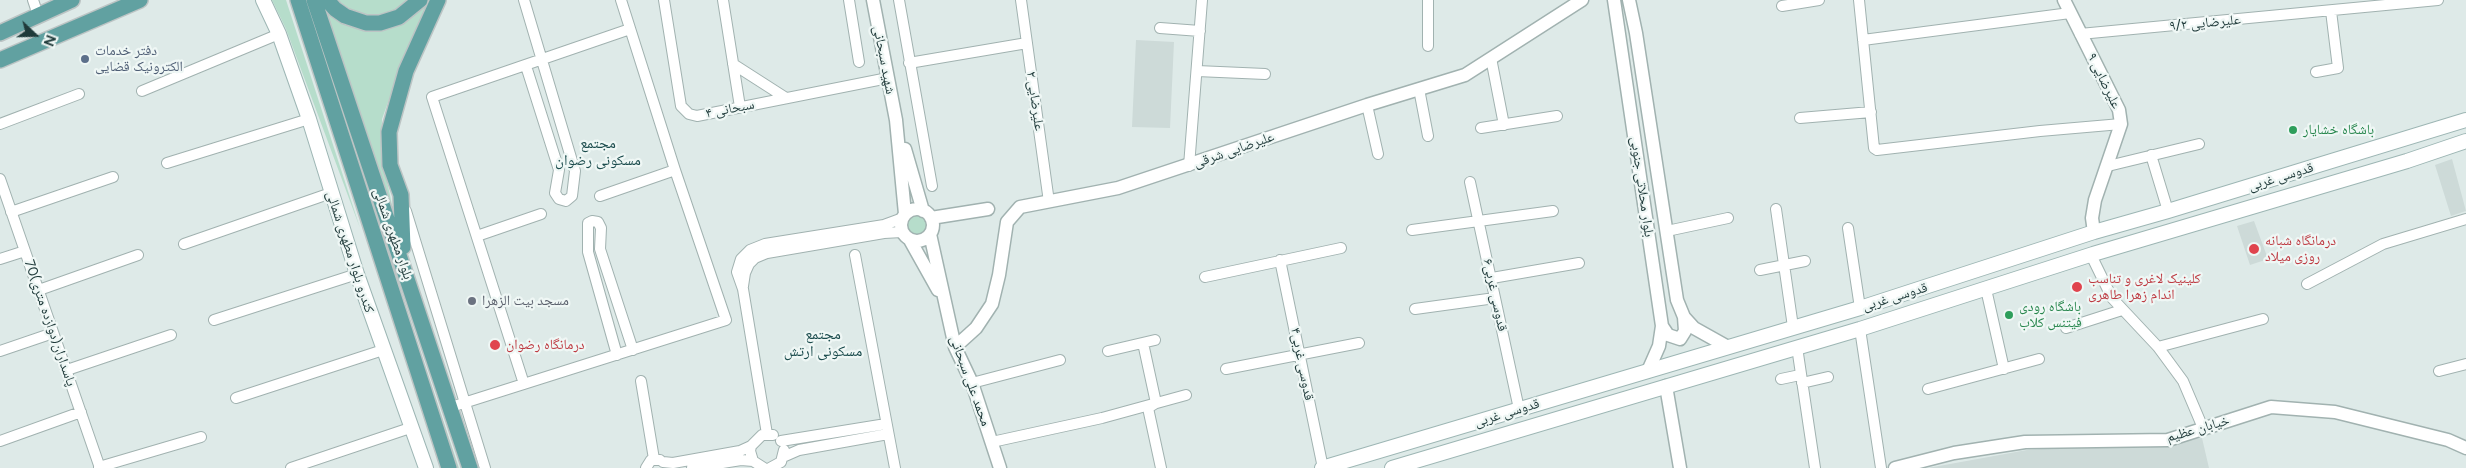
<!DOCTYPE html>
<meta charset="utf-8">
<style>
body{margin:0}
#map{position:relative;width:2466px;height:468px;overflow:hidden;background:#deeae8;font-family:Figtree,sans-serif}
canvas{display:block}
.north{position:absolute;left:10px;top:10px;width:50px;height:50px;-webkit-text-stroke:4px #eff7f5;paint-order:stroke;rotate:111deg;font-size:14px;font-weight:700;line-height:20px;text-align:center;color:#1f3a3a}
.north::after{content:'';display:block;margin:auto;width:18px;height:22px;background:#1f3a3a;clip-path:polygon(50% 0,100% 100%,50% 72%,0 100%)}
</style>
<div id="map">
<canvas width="2466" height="468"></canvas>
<div class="north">N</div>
</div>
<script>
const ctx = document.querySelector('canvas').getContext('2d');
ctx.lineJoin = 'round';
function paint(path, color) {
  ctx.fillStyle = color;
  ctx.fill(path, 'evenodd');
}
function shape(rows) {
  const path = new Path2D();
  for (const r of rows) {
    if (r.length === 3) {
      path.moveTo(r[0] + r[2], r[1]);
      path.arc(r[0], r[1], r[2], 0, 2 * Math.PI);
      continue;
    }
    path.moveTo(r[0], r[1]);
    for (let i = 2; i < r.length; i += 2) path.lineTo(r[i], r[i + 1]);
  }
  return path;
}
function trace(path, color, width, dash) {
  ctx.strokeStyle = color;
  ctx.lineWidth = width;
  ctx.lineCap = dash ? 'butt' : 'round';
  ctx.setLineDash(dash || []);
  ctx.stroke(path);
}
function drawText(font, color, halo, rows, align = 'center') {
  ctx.font = font + ' Figtree,"Noto Naskh Arabic",sans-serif';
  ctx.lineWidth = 4.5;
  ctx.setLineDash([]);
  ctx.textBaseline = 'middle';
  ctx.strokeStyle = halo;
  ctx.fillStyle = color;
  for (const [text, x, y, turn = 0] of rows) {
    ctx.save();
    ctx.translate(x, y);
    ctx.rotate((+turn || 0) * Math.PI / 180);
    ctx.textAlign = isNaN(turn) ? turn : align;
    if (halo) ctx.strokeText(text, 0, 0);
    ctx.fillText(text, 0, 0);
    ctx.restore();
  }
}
paint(shape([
 [1136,40,1174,42,1170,128,1132,127],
 [2452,159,2466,211,2451,216,2435,165],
 [2254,221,2268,259,2250,265,2237,226],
 [2202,438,2209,468,1928,468,2027,450]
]), '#cddad8');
paint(shape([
 [272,0,286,0,360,228,286,29],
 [337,0,409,0,398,9,377,16,359,15],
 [427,0,431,0,409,44,382,119,381,153,395,219,325,7,364,30,384,30,399,25,416,14],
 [333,79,405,306,459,468,453,468,331,80],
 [917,225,10]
]), '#b6ddcb');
const minor = shape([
 [33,0,38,15],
 [524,0,575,171,572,196,566,201,559,199,555,193,559,170,526,66],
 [664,0,681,106,689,114,697,116,888,78],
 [723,0,740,107],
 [849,0,859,62],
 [899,0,932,186],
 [1021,0,1049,202],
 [1859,0,1874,148,1877,150,2040,131,2121,124],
 [1782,6,1819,0],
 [1160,28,1200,31],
 [2080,34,2438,0],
 [1863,40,2070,13],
 [1428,46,1428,0],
 [1491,58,1504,125],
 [909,63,1027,43],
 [733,64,786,98],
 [1197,71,1265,74],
 [2316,72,2338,68,2331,11],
 [1419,89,1428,136],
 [142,91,279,34],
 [1367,105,1378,154],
 [1800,118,1871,112],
 [0,124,79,94],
 [1481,128,1557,116],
 [2151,155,2168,211],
 [167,163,309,119],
 [1189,166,1202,0],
 [2108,166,2199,144],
 [0,179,100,468],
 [1470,182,1519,409],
 [600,196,675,170],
 [1776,209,1793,327],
 [406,211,485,468],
 [11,212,113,177],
 [1848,228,1860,308],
 [1412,230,1553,211],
 [1667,231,1728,218],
 [477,236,541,214],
 [184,244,331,193],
 [855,255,895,468],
 [2091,255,2112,298,2158,347,2183,381,2203,428],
 [0,259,25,251],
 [1280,260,1323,468],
 [1760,270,1805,261],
 [1205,277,1341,248],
 [1492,278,1579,263],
 [2307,284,2383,244,2466,219],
 [743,286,745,273,749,264,755,258,767,253,884,233,902,232],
 [1986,289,2004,369],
 [39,290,138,255],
 [1415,309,1495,298],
 [214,320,357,274],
 [2066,328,2122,310],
 [1860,329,1881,468],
 [1143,343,1156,403,1148,408,1161,468],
 [1797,347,1815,468],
 [2158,347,2263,319],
 [0,351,53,333],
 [1108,351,1155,340],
 [617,355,588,252,588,223,592,221,598,222,601,228,600,249,633,350],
 [1226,369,1359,343],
 [67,370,171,335],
 [2439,371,2466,364],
 [1781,379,1800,375],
 [641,381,654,459],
 [972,383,1060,360],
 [1802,383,1828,377],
 [524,384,432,97,630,29],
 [1928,389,2039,359],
 [236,398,383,350],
 [451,407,726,320,675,170,621,0],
 [767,434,743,289,737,272,741,259,750,250,765,244,884,225,903,218],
 [0,441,81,412],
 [781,441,886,424],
 [992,442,1102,418,1186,395],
 [783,457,799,450,888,434],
 [663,462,673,463,740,451,751,446],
 [99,467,201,437],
 [291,468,413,427],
 [646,468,651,460,660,460],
 [692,468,741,460,753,461],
 [764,468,753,461,750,451,751,446,762,435,773,435],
 [770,468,781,462,784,450]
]);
const tertiary = shape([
 [873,0,896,120,905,214],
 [1614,0,1662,326,1659,346,1648,371],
 [1629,0,1636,33,1677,300,1684,317,1694,328,1728,347],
 [2064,0,2119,110,2121,124,2095,200,2092,218,2094,232],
 [905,149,923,211],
 [917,225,16],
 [931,218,988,209],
 [930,234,955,347,972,383,1000,468],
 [910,240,938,290],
 [1662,326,1668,335,1680,339,1685,331,1684,317],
 [955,347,976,328,992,304,999,275,1007,222,1020,207,1118,188,1367,105,1465,75,1582,0],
 [1666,386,1680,468],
 [1895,468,1954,453,2025,442,2168,440,2271,407,2335,412,2448,440,2466,448]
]);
const secondary = shape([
 [263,0,279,34,309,119,357,274,426,468],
 [1322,468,1860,308,2094,232,2168,211,2466,120],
 [1392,468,1860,329,2093,254,2407,161,2466,141]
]);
const primary = shape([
 [298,0,449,468],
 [314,0,470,468],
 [327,0,335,9,345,16,366,23,380,23,399,17,420,0],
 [0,33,72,0],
 [0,60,140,0],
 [403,247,401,195,390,165,389,132,406,71,438,0]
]);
trace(minor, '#a1b2b0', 12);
trace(tertiary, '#a1b2b0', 15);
trace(secondary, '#9db6b4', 16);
trace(primary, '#bcc4c4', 18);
trace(minor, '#fff', 10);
trace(tertiary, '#fff', 12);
trace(secondary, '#fff', 14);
trace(primary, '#61a1a1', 15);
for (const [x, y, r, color] of [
 [85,59,5,"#5c6f8a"],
 [2293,130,5,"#2e9e5b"],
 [2254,249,6,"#e0444e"],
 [2077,287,6,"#e0444e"],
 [472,301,5,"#6b7280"],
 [2009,315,5,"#2e9e5b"],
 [495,345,6,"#e0444e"]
]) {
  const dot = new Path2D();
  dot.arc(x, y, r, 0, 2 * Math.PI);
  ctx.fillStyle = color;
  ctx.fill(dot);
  trace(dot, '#eff7f5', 2);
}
drawText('14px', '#1f3a3a', '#eff7f5', [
 ["۹/۲ علیرضایی",2205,23,-5],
 ["شهید سبحانی",884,60,79],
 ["۹ علیرضایی",2104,81,64],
 ["۲ علیرضایی",1035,101,82],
 ["سبحانی ۴",730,109,-11],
 ["علیرضایی شرقی",1234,150,-19],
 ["قدوسی غربی",2281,177,-17],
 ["بلوار محلاتی جنوبی",1642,187,82],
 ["بلوار مطهری شمالی",393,234,71],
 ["کندرو بلوار مطهری شمالی",350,252,72],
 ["قدوسی غربی۶",1495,295,78],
 ["قدوسی غربی",1895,297,-17],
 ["70پاسداران(دوازده متری)",50,323,71],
 ["قدوسی غربی۴",1302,364,79],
 ["محمد علی سبحانی",970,381,70],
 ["قدوسی غربی",1507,413,-17],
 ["خیابان عظیم",2198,429,-16]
]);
drawText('14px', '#4e5e75', '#eff7f5', [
 ["دفتر خدمات",95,51],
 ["الکترونیک قضایی",95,67]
], 'left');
drawText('14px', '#27864d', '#eff7f5', [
 ["باشگاه خشایار",2303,130],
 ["باشگاه رودی",2019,307],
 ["فیتنس کلاب",2019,323]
], 'left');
drawText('14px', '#be3a42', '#eff7f5', [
 ["درمانگاه شبانه",2265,241],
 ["روزی میلاد",2265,257],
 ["کلینیک لاغری و تناسب",2088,279],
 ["اندام زهرا طاهری",2088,295],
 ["درمانگاه رضوان",506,345]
], 'left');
drawText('14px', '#5b616d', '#eff7f5', [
 ["مسجد بیت الزهرا",482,301]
], 'left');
drawText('15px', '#1b4c4d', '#eff7f5', [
 ["مجتمع",598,144],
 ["مسکونی رضوان",598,161],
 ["مجتمع",823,335],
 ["مسکونی ارتش",823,352]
]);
</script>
